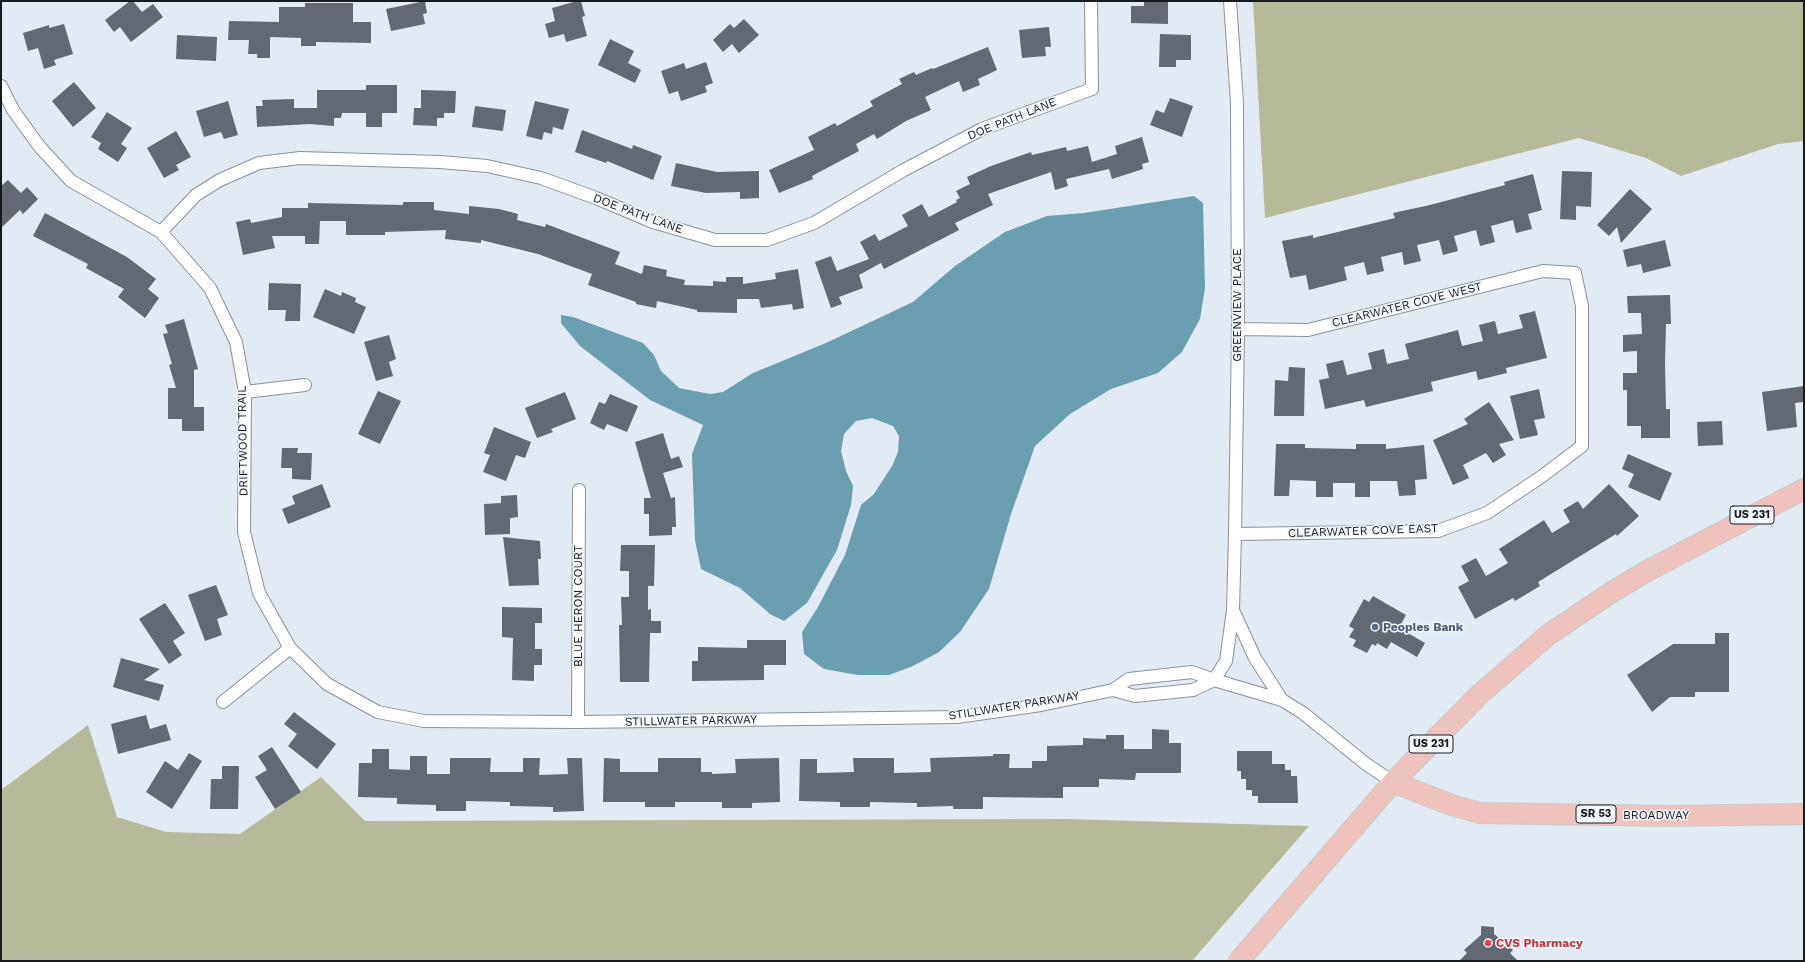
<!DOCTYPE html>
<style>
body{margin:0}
#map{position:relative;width:1805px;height:962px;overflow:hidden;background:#e2eaf4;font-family:"Work Sans",sans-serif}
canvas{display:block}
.frame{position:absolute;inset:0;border:2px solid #171a1d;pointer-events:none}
</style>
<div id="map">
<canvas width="1805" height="962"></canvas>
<div class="frame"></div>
</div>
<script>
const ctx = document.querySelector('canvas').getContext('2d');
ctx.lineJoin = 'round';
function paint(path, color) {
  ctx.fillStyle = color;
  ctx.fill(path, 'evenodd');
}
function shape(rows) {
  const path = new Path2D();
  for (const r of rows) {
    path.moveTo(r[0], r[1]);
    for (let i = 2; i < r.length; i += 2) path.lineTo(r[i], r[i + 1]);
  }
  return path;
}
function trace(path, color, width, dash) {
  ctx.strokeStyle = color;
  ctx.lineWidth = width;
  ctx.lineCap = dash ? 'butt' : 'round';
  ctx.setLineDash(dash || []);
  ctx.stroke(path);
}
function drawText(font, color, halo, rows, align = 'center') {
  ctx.font = font + ' "Work Sans",sans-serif';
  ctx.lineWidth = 3;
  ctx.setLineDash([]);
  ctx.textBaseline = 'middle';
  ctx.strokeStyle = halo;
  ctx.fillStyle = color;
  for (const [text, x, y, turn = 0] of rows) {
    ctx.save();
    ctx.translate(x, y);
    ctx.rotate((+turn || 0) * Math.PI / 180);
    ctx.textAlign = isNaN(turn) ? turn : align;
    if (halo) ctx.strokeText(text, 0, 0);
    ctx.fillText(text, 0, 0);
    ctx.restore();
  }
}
paint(shape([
 [1253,1,1804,1,1804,141,1778,144,1681,176,1646,158,1579,138,1265,218],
 [88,725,117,817,166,832,240,834,321,777,365,821,1067,819,1309,826,1192,961,1,961,1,790]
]), '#b7b99b');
paint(shape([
 [1194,196,1203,203,1205,288,1200,319,1182,352,1158,373,1111,389,1070,414,1035,446,1011,514,989,589,960,632,939,652,913,666,889,675,858,675,824,669,804,654,802,632,818,607,845,555,861,505,874,494,892,466,898,452,899,436,893,426,872,418,856,421,844,434,841,451,846,471,853,486,851,505,837,550,807,603,784,621,770,614,740,588,701,569,695,540,692,454,703,425,650,400,580,346,561,323,561,315,573,317,643,343,654,355,661,371,679,388,710,394,723,392,753,373,826,343,913,302,955,266,1005,232,1047,216,1084,213]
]), '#699fae');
paint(shape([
 [130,1,133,1,142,12,153,4,163,17,131,42,120,27,114,32,105,20],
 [425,1,427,13,423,14,425,24,391,31,386,9],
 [577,1,581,1,585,16,582,17,587,36,566,42,564,34,549,38,545,24,555,21,552,8],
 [1144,1,1168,1,1168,24,1131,23,1131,6,1144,6],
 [305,3,353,3,353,22,371,22,371,43,316,42,316,46,301,46,301,38,270,37,270,58,257,58,257,54,248,54,249,40,228,40,229,21,279,22,279,7,305,7],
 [744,19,759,35,739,53,732,44,723,52,713,40,730,24,734,28],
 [64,24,73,54,54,60,56,65,44,69,38,48,28,51,23,33,49,25,49,28],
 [1049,27,1051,47,1045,47,1046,56,1022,58,1019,30],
 [1160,34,1191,35,1191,60,1176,60,1176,67,1159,67],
 [177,35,217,37,216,61,176,59],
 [610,39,634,51,628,63,641,70,635,83,598,65],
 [988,47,997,70,978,79,980,85,963,92,959,81,925,97,931,110,906,121,877,139,874,134,856,144,859,151,812,176,813,179,779,193,769,170,814,150,808,137,835,123,837,126,873,106,870,101,902,84,899,79,914,72,916,75,932,68,933,69],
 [706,62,713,83,705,86,707,92,681,101,678,91,669,94,661,71,684,63,686,69],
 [74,82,96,108,73,127,52,101],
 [366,85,397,85,397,113,382,113,382,127,366,127,366,113,342,113,341,118,334,118,334,126,310,124,257,127,256,106,263,106,262,100,294,99,294,108,317,108,317,90,366,90],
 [421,90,456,91,455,113,444,113,444,118,437,118,437,126,413,125,414,108,421,108],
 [1170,98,1193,106,1182,137,1150,125,1156,110,1164,113],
 [228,101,238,135,224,139,221,132,204,137,196,111],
 [535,101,569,109,563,130,553,127,552,134,544,132,542,140,526,136],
 [475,106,506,110,503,131,472,127],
 [107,112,132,128,121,144,127,148,118,162,98,149,101,143,91,137],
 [582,130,632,149,633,145,662,156,653,180,607,161,606,163,575,152],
 [176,131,191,157,176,165,179,170,164,178,147,148],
 [1142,137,1149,162,1142,164,1143,169,1112,179,1109,169,1066,179,1068,186,1055,190,1051,172,988,194,993,205,955,223,959,230,884,269,881,263,859,275,863,288,839,297,842,304,831,308,815,262,831,256,837,271,869,259,860,242,875,234,879,241,908,226,902,215,922,204,929,217,957,202,956,200,960,198,956,191,970,184,967,177,991,166,1031,152,1032,155,1066,147,1067,151,1088,146,1092,162,1117,154,1115,146],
 [676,163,717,172,759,171,759,198,740,199,740,192,706,193,671,186],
 [1562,171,1592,172,1591,207,1576,206,1576,220,1560,219],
 [1533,174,1542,210,1528,214,1532,229,1516,233,1513,220,1491,226,1495,242,1480,246,1476,230,1454,236,1458,251,1443,255,1439,240,1417,245,1421,261,1404,265,1402,252,1381,257,1384,271,1367,275,1364,262,1344,267,1347,280,1309,290,1306,275,1290,278,1282,241,1313,235,1313,238,1395,218,1393,213,1430,205,1505,185,1504,182],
 [8,180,21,193,27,187,38,199,23,214,20,210,1,228,1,186],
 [1630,189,1652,209,1621,243,1617,227,1609,236,1597,225],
 [403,202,434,202,434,210,469,214,469,206,499,209,518,214,517,220,545,227,546,224,620,252,615,264,642,274,644,265,667,270,666,276,685,280,684,285,713,286,713,281,726,282,726,277,743,277,743,284,776,279,775,273,798,269,804,308,793,310,792,304,761,308,759,299,737,299,737,313,697,312,697,310,657,301,656,308,636,304,636,302,588,285,592,274,538,254,481,240,481,243,445,239,446,230,385,232,385,235,346,235,346,221,320,221,319,244,305,244,305,236,272,236,275,248,243,255,236,222,250,219,251,223,282,217,282,208,308,208,308,203,403,205],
 [45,213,127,257,156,279,148,289,159,298,145,318,118,297,124,289,86,268,88,264,33,236],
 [1665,240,1671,266,1643,273,1641,264,1627,267,1623,250],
 [269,283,301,284,300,321,285,321,286,310,268,310],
 [325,289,341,296,342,292,356,298,355,302,366,307,354,334,313,317],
 [1670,295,1671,324,1666,324,1665,363,1666,409,1670,409,1670,438,1641,438,1641,426,1627,426,1627,390,1623,390,1623,373,1637,373,1637,351,1623,352,1623,335,1642,334,1641,313,1628,313,1627,296],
 [1535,311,1547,358,1506,368,1507,373,1478,380,1476,371,1431,382,1433,391,1366,407,1364,400,1325,409,1319,380,1329,378,1326,364,1343,360,1347,375,1372,369,1368,353,1384,349,1387,364,1409,359,1405,344,1458,330,1462,346,1483,341,1479,325,1495,321,1498,334,1523,328,1519,315],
 [184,319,198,369,194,370,194,407,204,407,204,431,182,431,182,419,168,419,168,388,176,388,169,365,172,364,163,334,168,333,165,325],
 [389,335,396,359,389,362,393,376,376,381,364,342],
 [1289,367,1305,368,1304,416,1274,416,1275,380,1288,381],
 [1804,386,1804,402,1795,403,1797,427,1767,431,1762,392],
 [1539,389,1545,418,1534,420,1538,435,1520,439,1510,396],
 [378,391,401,401,380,444,358,434],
 [565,392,576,419,551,429,553,432,537,438,525,408],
 [610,394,638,406,627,432,607,424,604,430,590,423,599,402,605,404],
 [1489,402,1514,440,1499,444,1506,455,1493,463,1486,453,1463,465,1469,478,1453,485,1433,440,1468,424,1464,419],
 [1722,421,1723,445,1698,446,1697,422],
 [494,427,531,442,525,458,516,455,506,481,483,472,490,455,484,453],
 [663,433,671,459,679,456,683,467,663,473,671,498,675,497,676,527,672,527,672,535,649,536,649,514,644,514,644,498,651,498,635,442],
 [1276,444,1305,444,1305,448,1356,449,1356,444,1386,444,1386,449,1424,445,1427,479,1415,480,1416,495,1399,496,1397,481,1370,481,1370,497,1355,497,1355,483,1333,483,1333,497,1316,497,1316,481,1290,480,1289,496,1274,496],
 [282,448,298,448,297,453,312,453,311,480,292,479,292,468,281,468],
 [1628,454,1672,473,1660,501,1628,487,1634,474,1622,469],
 [322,484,331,507,288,524,282,509,295,504,292,496],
 [1609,484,1639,516,1617,536,1616,534,1538,582,1540,586,1515,601,1513,598,1475,619,1458,587,1469,581,1461,566,1476,558,1486,576,1508,563,1499,549,1544,520,1552,533,1570,522,1563,510,1578,501,1583,509],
 [517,495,518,517,510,518,510,534,485,535,484,504,501,503,501,496],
 [503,537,540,541,541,559,538,559,539,585,509,586],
 [621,545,655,545,654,586,648,586,648,610,651,609,651,621,661,621,661,633,650,633,649,682,620,682,619,625,622,625,621,597,629,597,629,571,620,571],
 [216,585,228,615,217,619,222,635,205,641,188,595],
 [1373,596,1406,615,1399,628,1425,643,1417,657,1391,642,1387,649,1377,643,1376,646,1372,644,1367,653,1353,646,1356,640,1349,637,1354,629,1349,626,1364,599,1369,602],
 [165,603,185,633,173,641,182,655,169,664,139,619],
 [502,607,542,608,542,623,535,623,535,649,542,649,542,665,534,665,534,681,512,680,513,638,502,637],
 [1715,633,1729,633,1729,692,1695,692,1695,697,1670,697,1652,712,1627,675,1673,644,1715,644],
 [747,640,786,640,786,665,764,665,764,680,692,681,692,661,698,661,698,647,747,648],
 [121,658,160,669,144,680,164,685,159,701,113,687],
 [294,712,336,744,317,769,288,746,297,734,284,724],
 [146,715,150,729,166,724,171,740,118,754,111,724],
 [1152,729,1169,730,1169,743,1181,743,1181,773,1136,773,1135,780,1099,779,1099,787,1063,787,1063,798,983,797,983,809,953,809,953,806,917,807,917,803,870,802,870,807,840,807,840,802,799,801,800,759,817,759,817,773,854,772,853,758,894,758,894,773,931,772,930,758,993,756,993,754,1010,754,1009,768,1032,768,1032,761,1047,761,1047,746,1083,745,1083,738,1106,739,1106,735,1124,735,1124,749,1152,749],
 [272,747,301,792,275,809,255,777,267,770,258,756],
 [372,749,389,749,389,769,410,770,410,756,427,756,427,774,450,774,450,758,491,758,490,772,523,772,523,758,540,758,539,775,568,774,567,758,582,758,584,811,553,812,553,807,510,806,510,802,466,801,466,811,436,811,436,805,397,804,397,798,358,797,359,763,372,763],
 [1237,751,1272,751,1272,764,1285,764,1285,770,1291,770,1291,776,1297,776,1298,803,1258,803,1258,796,1252,796,1252,790,1246,790,1246,779,1241,779,1241,771,1237,771],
 [189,753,202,761,172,809,146,792,165,761,178,770],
 [604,758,620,759,620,772,658,772,658,758,701,758,701,772,712,772,712,774,736,773,735,759,779,758,780,802,752,803,752,808,722,808,722,802,675,802,675,807,645,807,645,802,603,802],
 [222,766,239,766,238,809,210,809,211,779,222,779],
 [1481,926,1494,927,1494,934,1513,950,1510,953,1518,961,1459,961,1467,953,1464,950,1481,935]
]), '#626972');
const street = shape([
 [1,86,13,110,39,146,71,181,161,232,210,288,236,342,245,392,244,532,259,593,290,648,327,684,378,712,424,721,578,722,957,717,1041,705,1113,690,1129,679,1192,672,1214,680,1282,700,1303,713,1366,764,1393,782],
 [161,232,196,195,220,180,259,163,300,158,440,162,487,166,541,178,596,198,653,222,715,240,767,240,814,223,904,170,982,129,1092,89,1091,1],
 [245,392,305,385],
 [1235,534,1438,531,1487,513,1541,477,1582,446,1582,306,1575,273,1543,271,1308,330,1238,329],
 [1233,610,1255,658,1282,700],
 [1214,680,1226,661,1233,610,1235,534,1238,329,1237,103,1230,1],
 [1113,690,1135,696,1193,690,1214,680],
 [223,702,290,648],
 [578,722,579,490]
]);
const primary = shape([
 [1393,782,1451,805,1480,813,1670,816,1804,814],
 [1239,961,1393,782,1479,695,1548,635,1612,592,1647,571,1804,489]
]);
trace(street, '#89919a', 14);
trace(primary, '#c7c8c9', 22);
trace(street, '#fff', 12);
trace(primary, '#efc3bd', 20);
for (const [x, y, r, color] of [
 [1375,627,4,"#5c6f8a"],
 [1488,943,4,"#e0444e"]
]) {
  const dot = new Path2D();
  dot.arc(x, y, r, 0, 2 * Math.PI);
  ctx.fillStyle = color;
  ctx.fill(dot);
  trace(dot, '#f2f7fd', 1.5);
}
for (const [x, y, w] of [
 [1752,515,44],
 [1431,744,44],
 [1596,814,40]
]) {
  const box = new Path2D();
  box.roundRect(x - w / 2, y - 9, w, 18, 3);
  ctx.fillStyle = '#f2f7fd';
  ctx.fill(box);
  trace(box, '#171a1d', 1);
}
drawText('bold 11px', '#171a1d', null, [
 ["US 231",1752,515],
 ["US 231",1431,744],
 ["SR 53",1596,814]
]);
drawText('12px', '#171a1d', '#f2f7fd', [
 ["DOE PATH LANE",1012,119,-22],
 ["DOE PATH LANE",638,214,20],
 ["GREENVIEW PLACE",1237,305,-90],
 ["CLEARWATER COVE WEST",1407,305,-14],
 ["DRIFTWOOD TRAIL",243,441,-91],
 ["CLEARWATER COVE EAST",1363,531,-2],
 ["BLUE HERON COURT",578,606,-90],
 ["STILLWATER PARKWAY",1014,706,-9],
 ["STILLWATER PARKWAY",691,721,-1],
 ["BROADWAY",1656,815]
]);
drawText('bold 12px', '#4e5e75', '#f2f7fd', [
 ["Peoples Bank",1383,627]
], 'left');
drawText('bold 12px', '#be3a42', '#f2f7fd', [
 ["CVS Pharmacy",1496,943]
], 'left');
</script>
